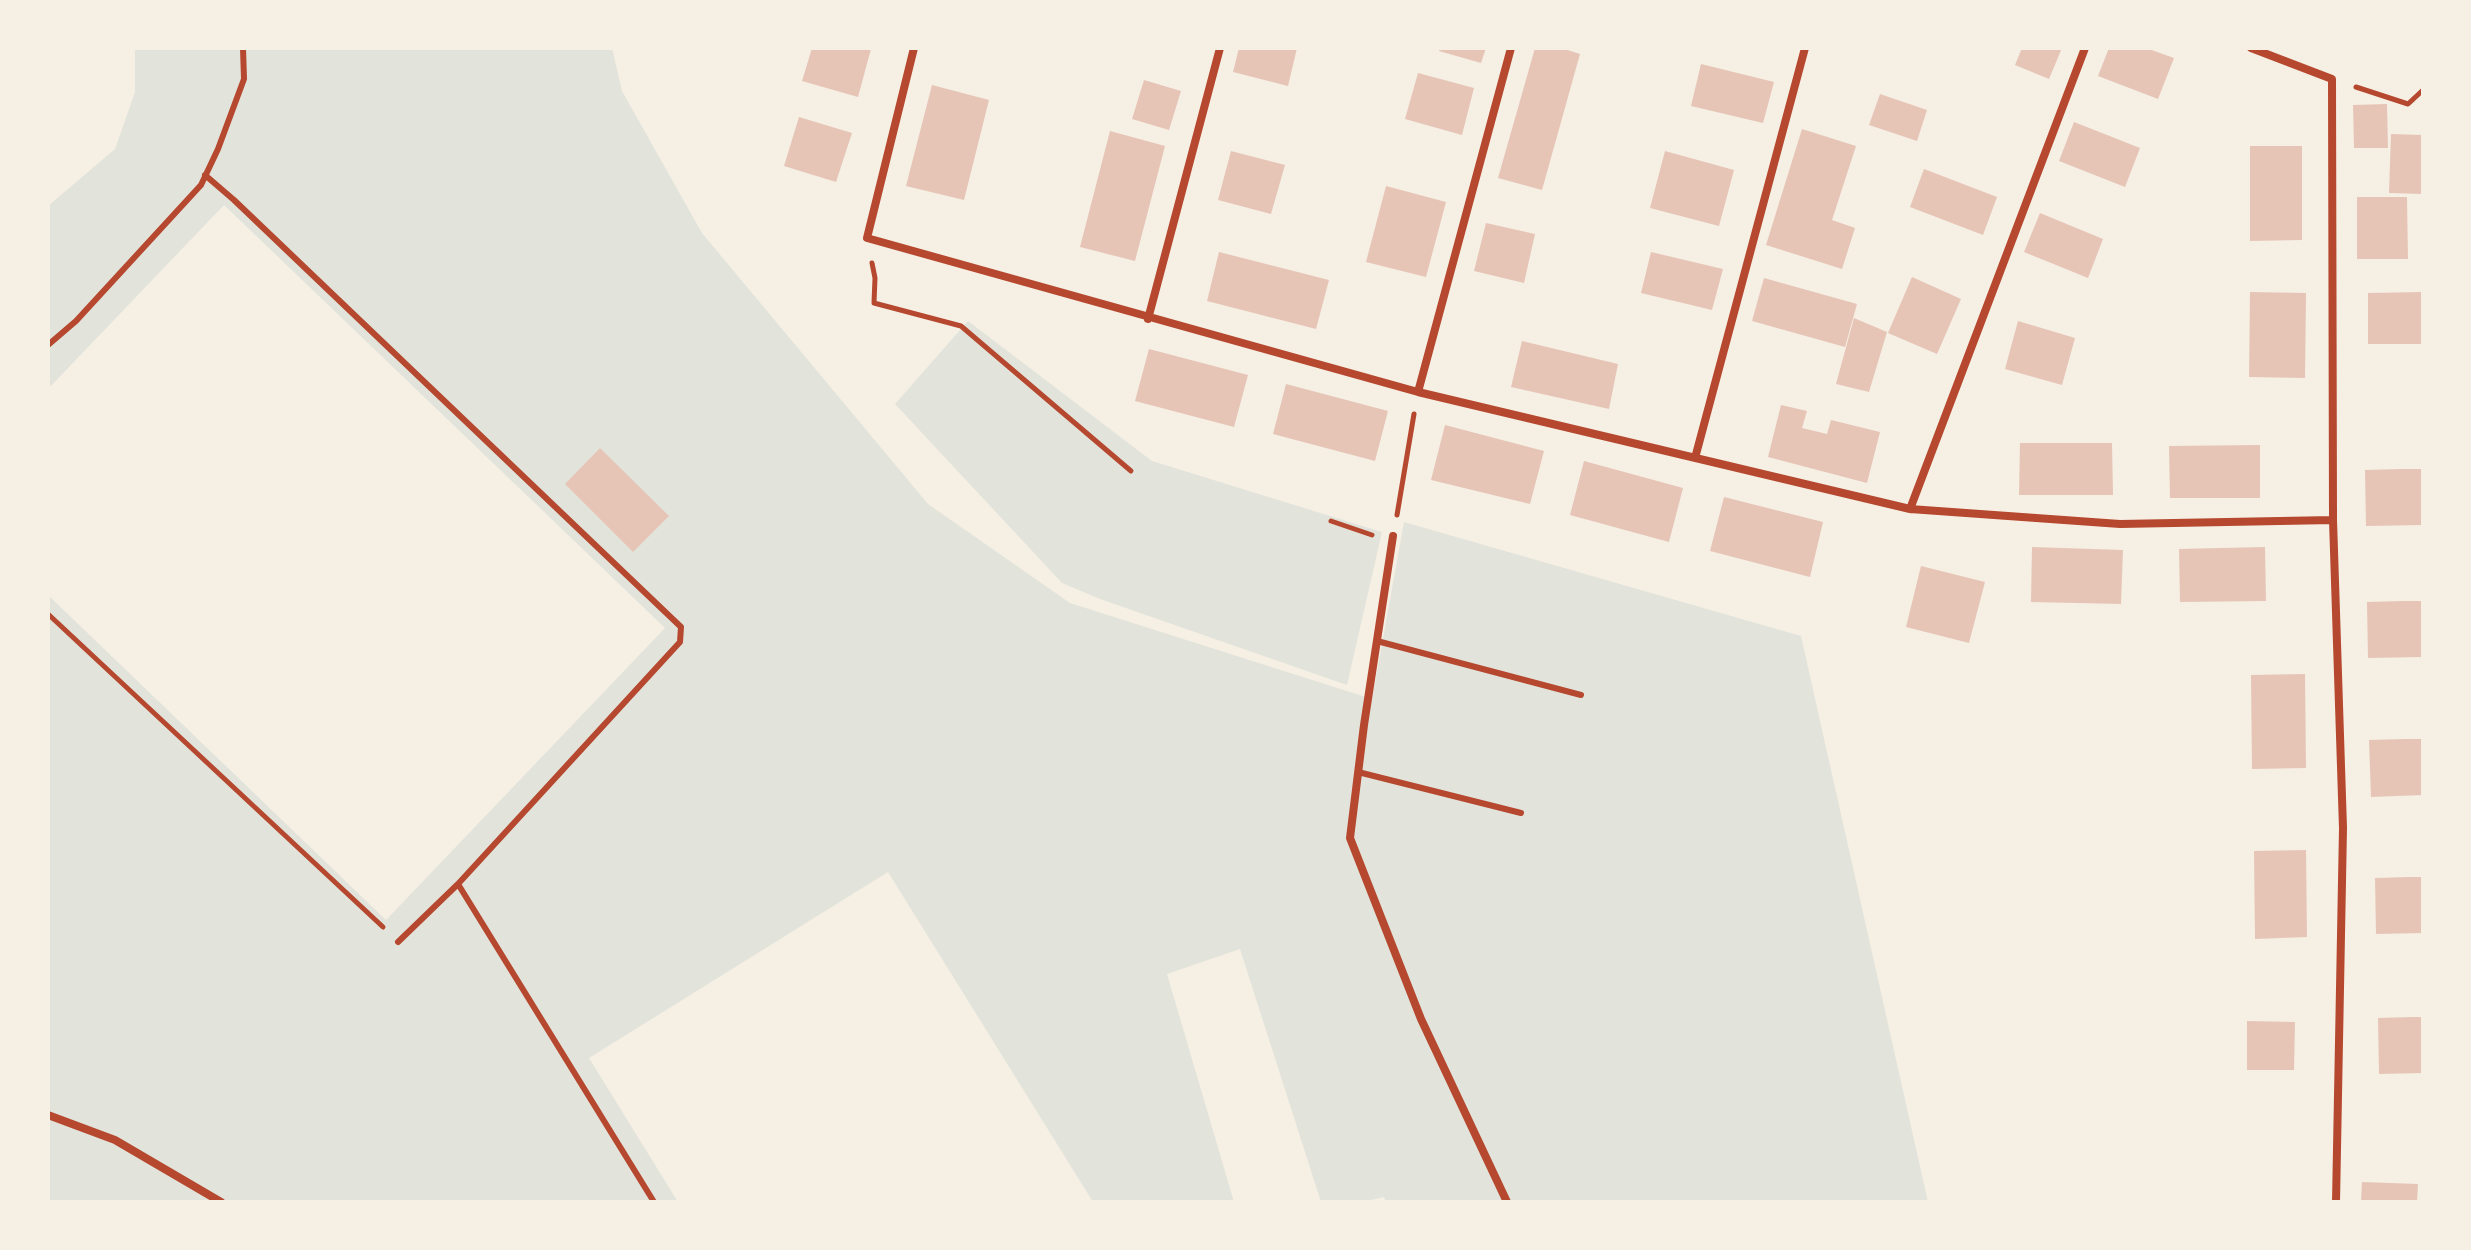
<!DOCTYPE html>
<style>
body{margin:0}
#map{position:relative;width:2471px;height:1250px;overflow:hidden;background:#f6efe4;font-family:Figtree,sans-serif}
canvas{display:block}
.frame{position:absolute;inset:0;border:50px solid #f6efe4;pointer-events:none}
</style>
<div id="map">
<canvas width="2471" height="1250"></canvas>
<div class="frame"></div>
</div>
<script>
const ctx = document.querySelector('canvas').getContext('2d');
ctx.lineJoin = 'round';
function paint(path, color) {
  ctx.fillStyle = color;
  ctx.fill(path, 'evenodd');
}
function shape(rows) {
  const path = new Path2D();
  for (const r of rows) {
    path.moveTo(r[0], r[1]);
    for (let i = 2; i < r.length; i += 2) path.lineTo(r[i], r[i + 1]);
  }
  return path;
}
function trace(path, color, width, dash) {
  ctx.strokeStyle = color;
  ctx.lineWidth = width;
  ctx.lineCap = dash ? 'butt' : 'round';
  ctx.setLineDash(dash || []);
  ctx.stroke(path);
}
paint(shape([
 [135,48,612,48,622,91,702,233,928,504,1070,603,1372,699,1404,522,1801,636,1928,1202,1386,1202,1384,1197,1363,1202,1321,1202,1240,949,1167,974,1234,1202,1093,1202,888,872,589,1058,678,1202,48,1202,48,595,386,920,665,628,224,205,48,389,48,206,115,149,135,92],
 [968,321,1152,461,1382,532,1347,685,1100,599,1062,583,895,404]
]), '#e2e4dc');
paint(shape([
 [812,48,871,49,858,97,802,81],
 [1239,48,1297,48,1288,86,1233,72],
 [1440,48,1486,48,1481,63,1439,51],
 [1535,48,1561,48,1580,54,1542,190,1498,178],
 [2022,48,2062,48,2049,79,2015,65],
 [2109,48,2146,48,2174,58,2158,99,2098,76],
 [1701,64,1774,82,1763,123,1691,106],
 [1418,73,1474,88,1462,135,1405,119],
 [1144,80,1181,91,1169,130,1132,119],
 [932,85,989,100,964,200,906,186],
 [1880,94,1927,110,1917,141,1869,125],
 [2387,104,2388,148,2354,148,2353,105],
 [799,117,852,133,836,182,784,166],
 [2074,122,2140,148,2125,187,2059,161],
 [1802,129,1856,146,1832,220,1855,228,1842,269,1766,245],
 [1110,131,1165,146,1135,261,1080,247],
 [2391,134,2423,135,2423,194,2389,193],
 [2250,146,2302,146,2302,240,2250,241],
 [1231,151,1285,165,1271,214,1218,200],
 [1665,151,1734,170,1719,226,1650,208],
 [1924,169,1997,197,1983,235,1910,207],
 [1386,186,1446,202,1426,277,1366,262],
 [2357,197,2407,197,2408,259,2357,259],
 [2040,213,2103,239,2088,278,2024,252],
 [1486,223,1535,234,1524,283,1474,271],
 [1219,252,1329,280,1316,329,1207,301],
 [1651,252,1723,269,1712,310,1641,293],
 [1912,277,1961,299,1937,354,1888,333],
 [1764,278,1857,304,1845,347,1752,321],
 [2250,292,2306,293,2305,378,2249,377],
 [2423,292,2423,344,2368,344,2368,293],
 [1854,318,1887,332,1869,392,1836,384],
 [2018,321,2075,338,2062,385,2005,369],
 [1522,341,1618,364,1609,409,1511,387],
 [1149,349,1248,375,1234,427,1135,401],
 [1286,384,1388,411,1375,461,1273,434],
 [1781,405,1807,411,1802,428,1827,434,1831,420,1880,432,1867,483,1768,457],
 [1445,425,1544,451,1530,504,1431,480],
 [2020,443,2112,443,2113,495,2019,495],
 [2260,445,2260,498,2170,498,2169,446],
 [600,448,669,516,633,552,565,484],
 [1584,461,1683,488,1669,542,1570,515],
 [2401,469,2423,469,2423,525,2366,526,2365,470],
 [1724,497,1823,522,1810,577,1710,551],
 [2032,547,2123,550,2121,604,2031,602],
 [2265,547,2266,601,2180,602,2179,549],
 [1921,566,1985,582,1969,643,1906,627],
 [2403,601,2423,601,2423,657,2368,658,2367,602],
 [2305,674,2306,768,2252,769,2251,675],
 [2405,739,2423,739,2423,795,2371,797,2369,740],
 [2306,850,2307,937,2255,939,2254,851],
 [2410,877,2423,877,2423,933,2376,934,2375,878],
 [2413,1017,2423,1017,2423,1073,2379,1074,2378,1018],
 [2247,1021,2295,1022,2294,1070,2247,1070],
 [2362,1182,2418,1184,2417,1202,2361,1202]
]), '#e6c5b7');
trace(shape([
 [2356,87,2408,104,2423,90],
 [872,263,875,278,874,303,961,326,1131,471],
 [1397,515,1414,414],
 [1331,521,1372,535],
 [48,614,383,927]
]), '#b5482f', 5);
trace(shape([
 [205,175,234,200,681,627,680,642,458,884,398,942],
 [48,345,76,321,201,185,218,149,244,79,243,48],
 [1377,641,1581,695],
 [1358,772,1521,813],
 [458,884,654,1202]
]), '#b5482f', 6);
trace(shape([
 [914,48,867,238,1418,392,1910,509,2120,524,2333,520],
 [2251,48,2332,79,2333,520,2343,828,2336,1202],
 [1148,319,1220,48],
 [1418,392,1511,48],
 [1695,458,1805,48],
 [1910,509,2085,48],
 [1393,536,1364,725,1350,838,1421,1019,1507,1202],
 [48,1115,115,1140,221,1202]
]), '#b5482f', 8);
</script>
